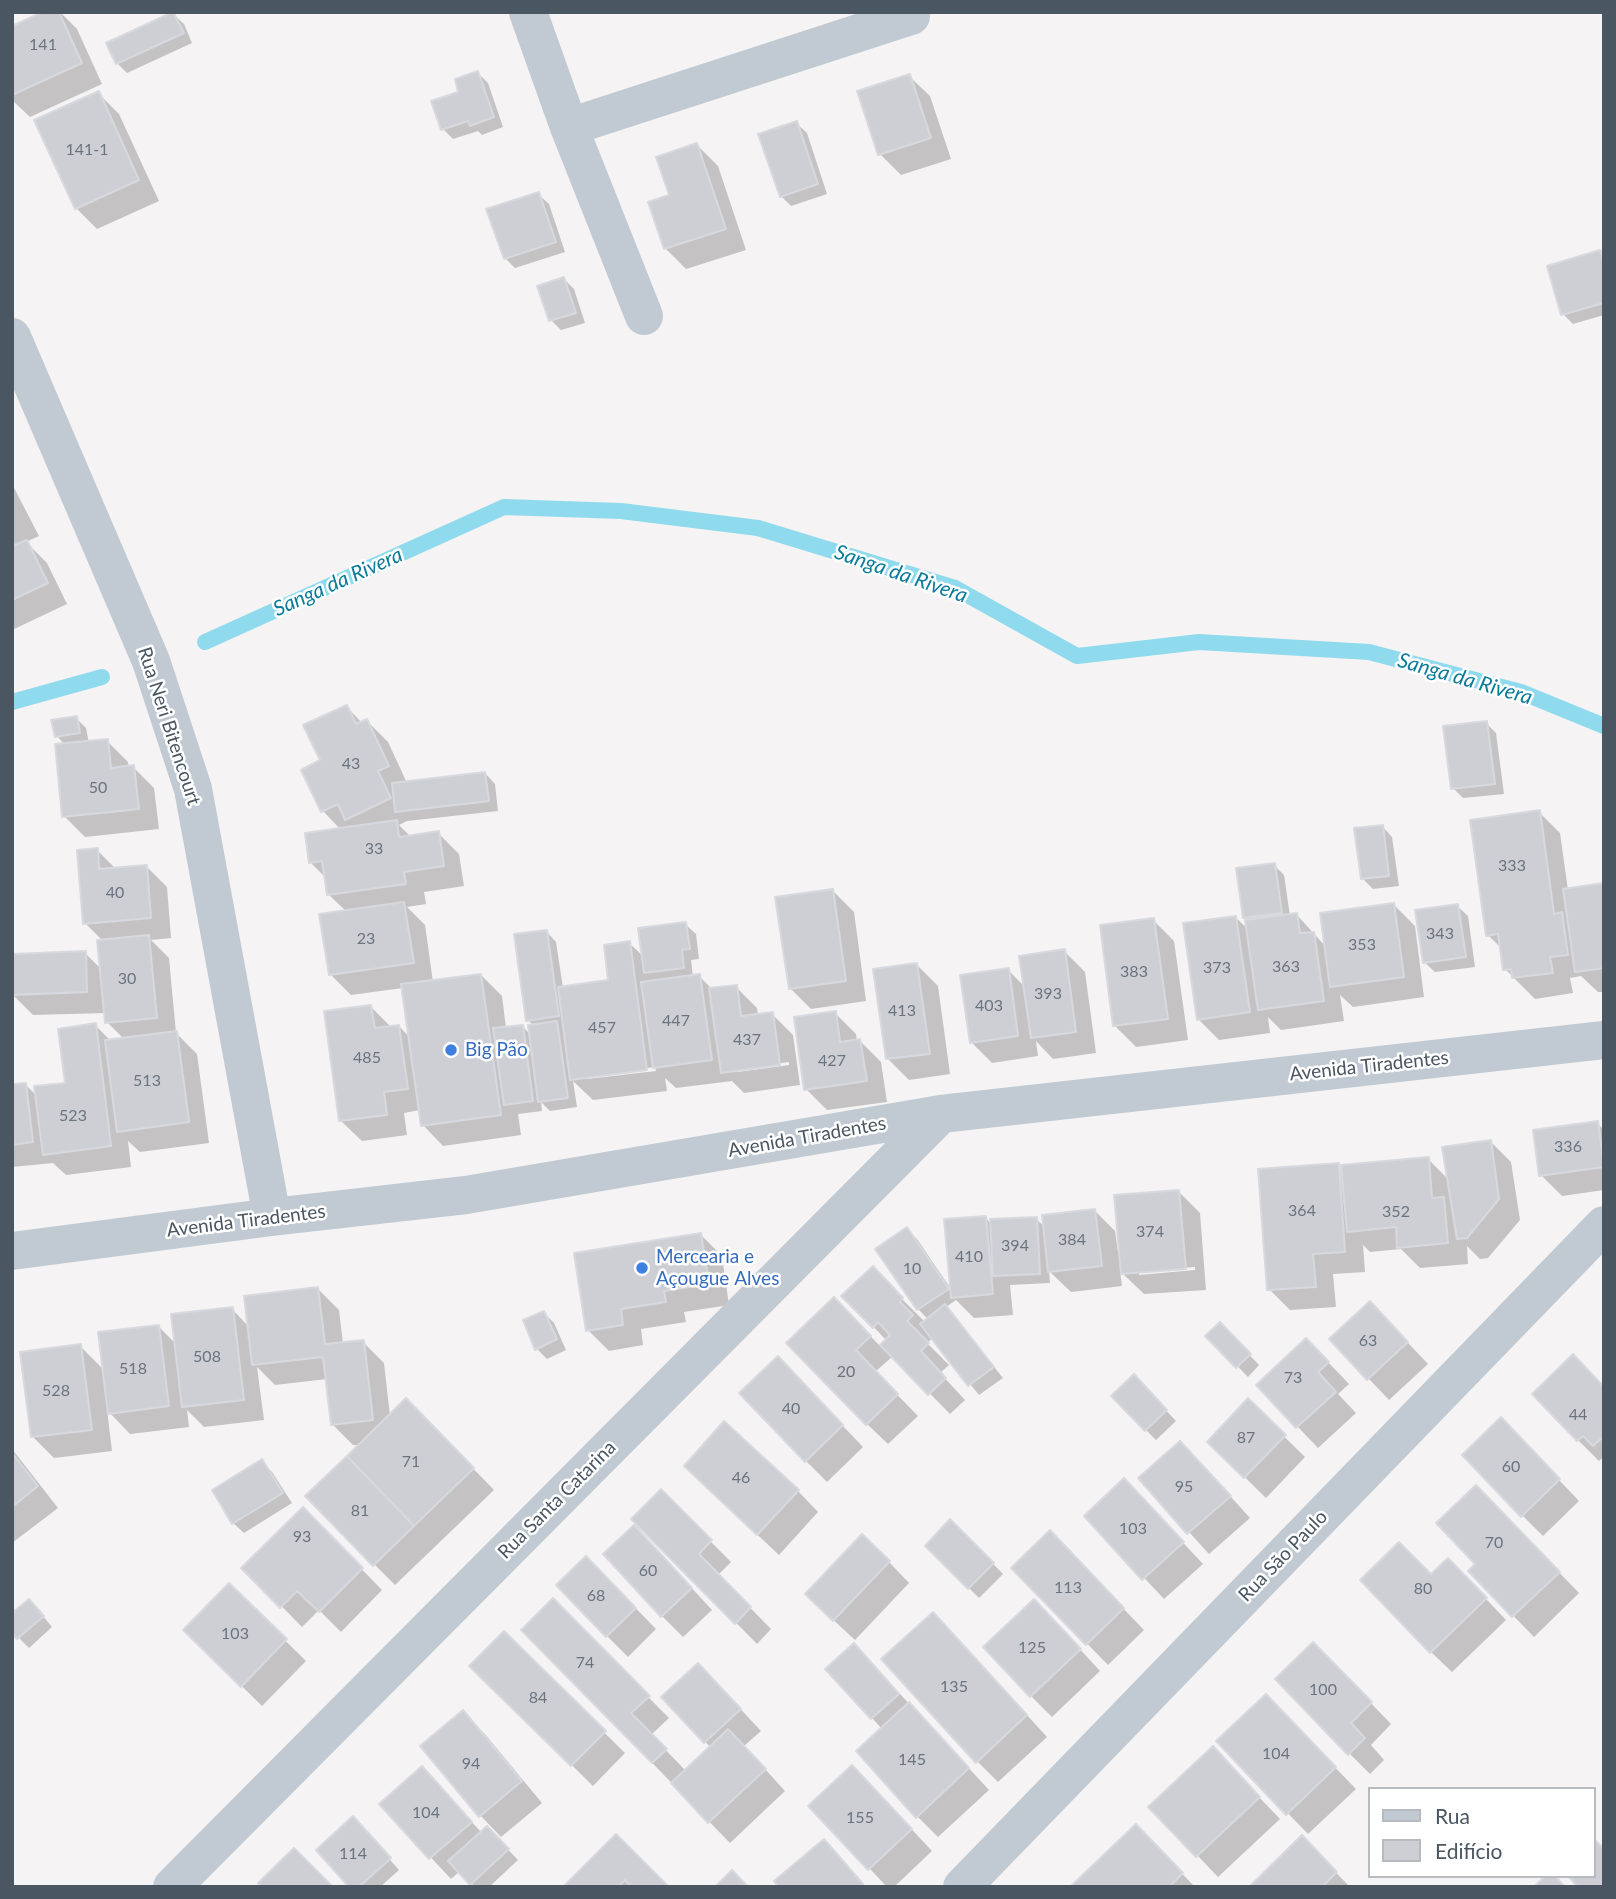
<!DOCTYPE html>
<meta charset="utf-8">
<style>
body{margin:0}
#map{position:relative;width:1616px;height:1899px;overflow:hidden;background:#f5f3f3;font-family:Lato,sans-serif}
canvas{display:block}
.frame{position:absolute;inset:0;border:14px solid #4a5661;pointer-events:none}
.legend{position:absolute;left:1368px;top:1787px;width:228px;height:91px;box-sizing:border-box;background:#fff;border:2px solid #b7bbc0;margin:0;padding:9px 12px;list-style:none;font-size:21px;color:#4a5661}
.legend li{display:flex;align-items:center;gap:14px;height:35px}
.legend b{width:35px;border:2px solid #b7bbc0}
</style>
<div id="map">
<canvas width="1616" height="1899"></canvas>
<div class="frame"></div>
<ul class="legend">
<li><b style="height:9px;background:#c1cad2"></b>Rua</li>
<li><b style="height:19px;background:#cdcfd5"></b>Edifício</li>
</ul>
</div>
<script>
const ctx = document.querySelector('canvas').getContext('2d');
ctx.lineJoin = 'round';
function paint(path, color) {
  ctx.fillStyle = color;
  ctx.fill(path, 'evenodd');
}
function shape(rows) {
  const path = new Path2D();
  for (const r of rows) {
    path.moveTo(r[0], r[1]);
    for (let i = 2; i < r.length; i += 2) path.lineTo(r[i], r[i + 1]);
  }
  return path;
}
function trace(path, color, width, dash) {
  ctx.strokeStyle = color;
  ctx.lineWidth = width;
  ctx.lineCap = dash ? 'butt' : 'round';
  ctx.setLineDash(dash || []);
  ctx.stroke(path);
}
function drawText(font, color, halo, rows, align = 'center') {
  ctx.font = font + ' Lato,sans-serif';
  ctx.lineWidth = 5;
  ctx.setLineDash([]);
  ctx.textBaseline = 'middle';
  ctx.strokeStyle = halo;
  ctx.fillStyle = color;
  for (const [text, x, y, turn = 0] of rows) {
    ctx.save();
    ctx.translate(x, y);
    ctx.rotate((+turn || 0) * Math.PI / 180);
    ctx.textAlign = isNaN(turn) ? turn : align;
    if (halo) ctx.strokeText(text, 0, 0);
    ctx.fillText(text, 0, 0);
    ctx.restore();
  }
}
paint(shape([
 [47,12,60,12,77,29,102,84,30,117,12,100,12,28],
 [173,14,184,24,192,43,127,73,117,63],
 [478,73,488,83,503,127,482,135,478,131,453,139,443,129],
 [909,76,930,96,951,159,901,175,880,154],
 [98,93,119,114,159,201,97,229,76,208],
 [796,123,807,133,827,194,791,206,781,196],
 [697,145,718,166,746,250,686,269,665,248,671,196],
 [538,194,549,204,565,252,515,268,505,258],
 [1599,252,1604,257,1604,315,1573,324,1563,314],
 [564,279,574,289,585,323,561,330,551,320],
 [12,484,39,536,26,542,47,563,67,604,12,630],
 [347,707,362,723,367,721,388,742,407,783,485,773,495,784,498,811,407,821,399,825,411,837,438,833,459,854,464,886,424,892,426,904,407,907,425,925,433,982,481,975,502,996,506,1028,522,1026,531,1035,534,1026,528,1020,546,931,556,942,563,988,610,982,629,943,644,957,685,924,696,934,699,959,691,960,693,977,699,976,713,990,736,987,757,1008,758,1016,772,1014,793,1035,800,1085,744,1093,732,1081,676,1088,665,1078,667,1091,593,1100,573,1081,577,1107,550,1111,541,1102,542,1111,518,1114,521,1135,443,1146,423,1125,420,1110,404,1113,407,1135,362,1141,341,1121,371,1007,391,1027,399,1026,410,1038,403,988,351,995,330,974,347,912,328,894,326,878,310,862,341,830,323,811,304,771,322,761],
 [789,1062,789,1065,738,1072,738,1069],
 [655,1067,656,1071,587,1079,587,1076],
 [76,718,86,728,89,743,107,741,128,762,129,768,133,767,154,788,159,829,85,837,64,816,65,745,57,736],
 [1486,723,1496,733,1504,794,1463,798,1453,788],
 [1539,812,1560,833,1568,890,1604,885,1604,992,1598,992,1581,976,1570,978,1573,993,1535,999,1505,969,1502,949,1488,935],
 [1382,826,1392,837,1399,886,1373,889,1363,879],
 [97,850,116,869,146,866,167,887,171,938,151,940,169,958,176,1033,197,1054,209,1143,140,1152,128,1141,131,1167,66,1175,53,1163,12,1167,12,1086,25,1084,37,1096,67,1085,95,1025,111,1041,124,1039,107,1022,106,1013,33,1015,12,994,85,953,102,970,103,941,85,923],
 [1274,865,1284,875,1290,916,1297,915,1326,947,1394,905,1415,926,1424,997,1353,1007,1340,995,1344,1021,1281,1030,1268,1017,1270,1033,1219,1040,1198,1019,1236,918,1249,930,1249,922,1245,917],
 [833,891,854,912,866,1001,811,1009,790,988],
 [1457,906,1468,916,1475,967,1435,972,1424,962],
 [1153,920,1174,941,1188,1040,1136,1047,1115,1026],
 [1064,951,1085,972,1096,1053,1053,1059,1036,1041,1038,1056,992,1063,971,1042,1008,970,1025,987],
 [917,965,938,986,950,1074,909,1080,888,1059],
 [835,1013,856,1034,857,1042,860,1041,881,1062,887,1102,827,1110,806,1089],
 [1597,1123,1604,1130,1604,1190,1562,1196,1541,1175],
 [1490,1141,1511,1162,1520,1220,1488,1258,1480,1259,1467,1246,1468,1264,1420,1268,1401,1249,1370,1252,1363,1245,1365,1272,1333,1274,1336,1307,1290,1310,1269,1289,1338,1165,1343,1171,1428,1159,1449,1180],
 [1179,1192,1200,1213,1206,1290,1144,1294,1120,1271,1122,1286,1071,1292,1049,1271,1050,1283,1010,1285,1013,1315,974,1318,956,1300,946,1307,1003,1378,979,1395,933,1338,927,1343,949,1365,940,1373,965,1400,950,1414,893,1356,875,1372,918,1416,888,1444,867,1424,834,1299,881,1347,887,1341,844,1296,872,1269,925,1322,928,1319,918,1309,877,1250,907,1229,917,1239,953,1292,985,1217,992,1225,1036,1219,1045,1227,1094,1210,1115,1231,1118,1252,1121,1252],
 [1195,1267,1195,1270,1139,1275,1139,1271],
 [701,1235,722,1256,729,1305,684,1312,686,1322,641,1329,643,1345,609,1351,588,1330],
 [318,1289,339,1310,343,1344,363,1342,384,1363,390,1416,427,1421,494,1490,395,1585,374,1564,360,1445,353,1445,332,1424,327,1379,275,1385,257,1367,264,1420,204,1427,187,1410,189,1427,130,1434,107,1410,112,1451,54,1458,33,1437,80,1346,104,1370,159,1327,176,1344,232,1309,249,1327],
 [544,1313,554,1323,566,1350,547,1359,537,1349],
 [1220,1324,1259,1365,1248,1377,1208,1336],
 [1390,1324,1428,1364,1389,1400,1331,1339],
 [1327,1361,1349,1384,1338,1394,1356,1413,1318,1448,1258,1385],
 [799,1380,863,1447,827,1482,806,1461],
 [1144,1387,1176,1421,1156,1440,1146,1430],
 [1604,1388,1604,1456,1599,1461,1578,1440],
 [1248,1401,1305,1457,1266,1498,1209,1442],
 [1522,1441,1579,1501,1543,1536,1522,1515],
 [12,1449,58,1508,12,1543],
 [262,1461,272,1472,292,1503,244,1533,233,1523],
 [1201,1464,1250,1518,1209,1554,1140,1478],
 [707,1487,798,1491,818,1512,779,1555],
 [661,1492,731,1562,718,1575,771,1629,757,1644,634,1519],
 [1144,1501,1203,1564,1164,1599,1086,1516],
 [1497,1508,1579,1593,1534,1637,1470,1571,1477,1564],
 [303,1509,382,1590,341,1632,319,1610,302,1627,244,1568],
 [951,1521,1003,1574,979,1598,927,1546],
 [655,1548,712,1610,683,1637,662,1616],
 [1071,1554,1144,1630,1108,1665,1013,1568],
 [889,1562,909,1583,855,1640,828,1615],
 [1431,1577,1469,1581,1506,1620,1452,1672,1431,1652],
 [607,1579,656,1629,628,1657,607,1636],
 [229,1585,306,1661,262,1706,185,1630],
 [553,1601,669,1718,651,1735,686,1771,711,1748,664,1697,719,1686,761,1731,744,1746,785,1791,730,1843,523,1630],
 [39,1611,52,1627,29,1648,12,1631],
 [1055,1622,1100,1671,1052,1717,1031,1696],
 [504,1633,625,1753,593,1786,472,1666],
 [954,1635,1047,1737,998,1782,977,1761],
 [864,1655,989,1790,938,1837,917,1816,882,1729,828,1669],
 [1334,1665,1391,1724,1371,1745,1384,1760,1370,1774,1349,1753],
 [463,1713,484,1733,542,1803,501,1837,481,1816,422,1746],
 [1286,1717,1356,1789,1308,1834,1218,1741],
 [422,1768,482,1833,487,1828,518,1860,489,1887,475,1887,460,1871,451,1879,381,1804],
 [1233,1770,1280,1819,1218,1877,1151,1807],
 [873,1788,932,1851,894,1887,887,1887,811,1806],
 [1136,1826,1195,1887,1072,1887],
 [363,1829,399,1870,380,1887,351,1887],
 [616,1836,666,1887,565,1887],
 [1302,1838,1350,1887,1251,1887],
 [824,1841,845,1862,866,1887,782,1887]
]), '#0003');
trace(shape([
 [205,642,504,507,621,511,758,528,955,588,1077,656,1199,642,1369,652,1521,692,1604,726],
 [12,702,102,677]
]), '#90daee', 16);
const building = shape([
 [43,12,59,12,82,63,12,95,12,26,43,12],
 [173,12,184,33,116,64,106,43,173,12],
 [478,71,494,117,470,126,468,121,441,130,431,101,458,92,455,79,478,71],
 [910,74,931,138,878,155,857,91,910,74],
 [99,91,139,180,75,209,34,120,99,91],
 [797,121,818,184,780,197,758,134,797,121],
 [697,143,726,229,664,249,648,202,669,195,656,157,697,143],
 [539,192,556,242,504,259,486,209,539,192],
 [1600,250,1604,265,1604,303,1561,315,1547,266,1600,250],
 [564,277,576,313,549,321,537,286,564,277],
 [27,540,48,583,12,600,12,546,27,540],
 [347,705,356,724,367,719,389,766,378,771,391,798,345,820,338,804,321,812,301,770,320,760,303,725,347,705],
 [77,716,80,733,55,737,51,720,77,716],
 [1487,721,1495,784,1451,789,1443,726,1487,721],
 [108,739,111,768,134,765,139,809,62,817,55,744,108,739],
 [485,772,489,801,395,812,392,783,485,772],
 [1540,810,1554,914,1562,912,1568,955,1550,957,1553,973,1512,978,1511,969,1503,970,1498,934,1486,936,1470,820,1540,810],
 [397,820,399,837,439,831,444,866,404,872,406,884,327,895,322,861,309,863,305,833,397,820],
 [1383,825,1389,876,1361,879,1354,828,1383,825],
 [98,848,99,869,147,865,151,918,83,924,77,850,98,848],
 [1275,863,1282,913,1243,918,1236,868,1275,863],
 [1604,883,1604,968,1575,972,1563,889,1604,883],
 [833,889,846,981,789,989,775,897,833,889],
 [404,902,414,963,329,975,319,914,404,902],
 [1394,903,1404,977,1330,987,1320,913,1394,903],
 [1458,904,1466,957,1423,963,1415,910,1458,904],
 [1297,913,1300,933,1314,932,1324,1001,1258,1010,1245,920,1297,913],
 [1236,916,1250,1012,1197,1020,1183,923,1236,916],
 [1154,918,1168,1019,1113,1026,1100,925,1154,918],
 [686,922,690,949,682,950,684,968,644,973,638,928,686,922],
 [547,930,559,1016,526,1021,514,934,547,930],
 [149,935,157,1018,105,1023,97,940,149,935],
 [630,941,647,1070,570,1080,558,987,608,980,604,945,630,941],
 [1065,949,1076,1032,1031,1038,1019,956,1065,949],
 [86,951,87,992,12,995,12,954,86,951],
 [917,963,930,1054,886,1059,873,969,917,963],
 [1009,968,1018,1036,970,1043,960,975,1009,968],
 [481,974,501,1115,421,1126,401,984,481,974],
 [700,974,712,1060,653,1068,641,982,700,974],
 [737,985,741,1016,773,1012,780,1065,721,1073,709,988,737,985],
 [371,1005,375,1028,399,1025,408,1089,384,1092,387,1115,339,1121,324,1011,371,1005],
 [836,1011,840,1042,860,1039,867,1081,804,1090,794,1017,836,1011],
 [557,1021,568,1098,538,1102,528,1025,557,1021],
 [96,1023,111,1146,43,1155,34,1086,65,1083,58,1029,96,1023],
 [523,1025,533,1101,504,1105,493,1028,523,1025],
 [177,1031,189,1122,117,1132,105,1040,177,1031],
 [26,1083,33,1142,12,1145,12,1084,26,1083],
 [1598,1121,1604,1167,1539,1176,1533,1130,1598,1121],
 [1491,1140,1499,1199,1467,1238,1457,1239,1442,1147,1491,1140],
 [1429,1157,1432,1198,1444,1197,1448,1243,1397,1248,1396,1227,1347,1232,1341,1165,1429,1157],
 [1339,1163,1345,1252,1313,1254,1316,1287,1267,1290,1258,1169,1339,1163],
 [1179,1190,1186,1269,1121,1274,1114,1195,1179,1190],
 [1095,1209,1102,1266,1048,1272,1042,1215,1095,1209],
 [986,1216,993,1294,951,1298,944,1219,986,1216],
 [1037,1217,1040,1274,993,1276,990,1219,1037,1217],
 [907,1227,949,1289,917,1310,875,1249,907,1227],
 [701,1233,709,1284,664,1291,666,1302,621,1309,623,1325,586,1331,574,1253,701,1233],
 [873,1266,903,1298,900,1302,913,1315,907,1321,929,1343,921,1351,946,1378,928,1395,880,1345,890,1335,878,1322,873,1328,841,1296,873,1266],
 [318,1287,325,1344,364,1340,373,1420,331,1425,323,1357,252,1365,244,1296,318,1287],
 [834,1297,871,1336,856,1350,898,1394,866,1425,786,1343,834,1297],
 [1370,1301,1408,1342,1367,1380,1329,1339,1370,1301],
 [945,1304,994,1367,968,1386,920,1324,945,1304],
 [233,1307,244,1400,182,1407,171,1314,233,1307],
 [544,1311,557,1339,535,1350,523,1320,544,1311],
 [1220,1322,1251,1354,1236,1368,1205,1336,1220,1322],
 [159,1325,169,1406,108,1414,98,1332,159,1325],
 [1306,1338,1329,1362,1318,1372,1336,1392,1296,1428,1256,1385,1306,1338],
 [81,1344,92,1430,31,1437,20,1352,81,1344],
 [1573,1354,1604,1387,1604,1436,1593,1446,1583,1436,1577,1441,1532,1394,1573,1354],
 [778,1356,843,1425,805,1462,739,1393,778,1356],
 [1134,1374,1167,1410,1145,1431,1111,1396,1134,1374],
 [406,1398,474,1468,414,1526,347,1456,406,1398],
 [1248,1398,1286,1435,1244,1478,1207,1442,1248,1398],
 [1501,1417,1560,1479,1521,1517,1462,1455,1501,1417],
 [724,1421,799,1490,757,1535,684,1466,724,1421],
 [1180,1441,1231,1496,1187,1534,1138,1478,1180,1441],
 [12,1453,38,1486,12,1507,12,1453],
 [347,1456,414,1526,373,1566,305,1496,347,1456],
 [262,1459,283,1493,232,1524,212,1490,262,1459],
 [1124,1478,1184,1542,1142,1580,1084,1516,1124,1478],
 [1476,1485,1560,1572,1512,1617,1468,1571,1475,1564,1436,1523,1476,1485],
 [661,1489,712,1540,699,1554,751,1607,735,1624,631,1519,661,1489],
 [303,1507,363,1568,319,1612,297,1591,280,1608,241,1568,303,1507],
 [950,1519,994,1563,968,1589,925,1546,950,1519],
 [634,1525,692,1588,661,1617,603,1554,634,1525],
 [1050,1530,1124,1608,1086,1645,1011,1568,1050,1530],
 [862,1534,890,1561,833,1621,805,1594,862,1534],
 [1399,1542,1431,1574,1448,1558,1487,1598,1430,1653,1360,1580,1399,1542],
 [586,1556,636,1608,606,1637,556,1585,586,1556],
 [229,1583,287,1639,241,1687,183,1630,229,1583],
 [553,1598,650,1696,631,1713,667,1749,652,1763,521,1630,553,1598],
 [29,1599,44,1616,17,1639,12,1633,12,1613,29,1599],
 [1034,1599,1081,1649,1030,1697,983,1647,1034,1599],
 [933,1612,1027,1715,976,1763,881,1659,933,1612],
 [504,1631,606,1731,571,1766,469,1666,504,1631],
 [1313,1642,1372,1702,1351,1723,1365,1738,1348,1755,1275,1679,1313,1642],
 [854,1643,899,1694,871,1719,825,1669,854,1643],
 [698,1663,741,1709,704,1743,661,1697,698,1663],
 [1266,1694,1336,1767,1286,1815,1216,1741,1266,1694],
 [909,1702,969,1768,916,1818,856,1751,909,1702],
 [463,1710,522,1781,479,1817,420,1746,463,1710],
 [728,1729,766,1769,708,1823,671,1783,728,1729],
 [1213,1746,1260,1797,1196,1857,1148,1807,1213,1746],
 [852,1765,912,1829,868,1870,808,1806,852,1765],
 [422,1766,472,1822,429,1859,379,1804,422,1766],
 [353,1816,391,1858,359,1887,349,1887,316,1850,353,1816],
 [1136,1824,1183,1873,1169,1887,1070,1887,1136,1824],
 [487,1826,509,1849,470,1885,448,1861,487,1826],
 [616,1834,669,1887,631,1887,625,1880,618,1887,563,1887,616,1834],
 [1302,1835,1337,1872,1322,1887,1249,1887,1302,1835],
 [1593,1838,1604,1849,1604,1887,1578,1887,1568,1876,1593,1876,1593,1838],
 [824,1839,863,1884,860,1887,779,1887,774,1881,824,1839],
 [294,1848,333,1887,261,1887,258,1883,294,1848],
 [732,1870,748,1887,715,1887,732,1870],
 [1545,1876,1555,1876,1565,1887,1534,1887,1545,1876]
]);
paint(building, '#cdcfd5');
trace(building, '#d7d9de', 2);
trace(shape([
 [528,12,569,127,644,316],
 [569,127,911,16],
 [12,337,151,661,193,789,272,1217],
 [12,1251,272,1217,466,1195,941,1114,1604,1040],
 [172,1887,941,1114],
 [962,1887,1604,1225]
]), '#c1cad2', 38);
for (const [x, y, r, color] of [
 [451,1050,7,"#3f7fe0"],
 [642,1268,7,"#3f7fe0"]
]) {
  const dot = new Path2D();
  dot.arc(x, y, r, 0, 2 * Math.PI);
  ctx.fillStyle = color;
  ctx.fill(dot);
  trace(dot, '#fff', 2.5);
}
drawText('16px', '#6b747e', null, [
 ["141",43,45],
 ["141-1",87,150],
 ["43",351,764],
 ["50",98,788],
 ["33",374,849],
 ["333",1512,866],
 ["40",115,893],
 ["343",1440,934],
 ["23",366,939],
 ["353",1362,945],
 ["363",1286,967],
 ["373",1217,968],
 ["383",1134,972],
 ["30",127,979],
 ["393",1048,994],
 ["403",989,1006],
 ["413",902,1011],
 ["447",676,1021],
 ["457",602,1028],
 ["437",747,1040],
 ["485",367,1058],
 ["427",832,1061],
 ["513",147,1081],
 ["523",73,1116],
 ["336",1568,1147],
 ["364",1302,1211],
 ["352",1396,1212],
 ["374",1150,1232],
 ["384",1072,1240],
 ["394",1015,1246],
 ["410",969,1257],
 ["10",912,1269],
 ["63",1368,1341],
 ["508",207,1357],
 ["518",133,1369],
 ["20",846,1372],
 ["73",1293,1378],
 ["528",56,1391],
 ["40",791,1409],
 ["44",1578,1415],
 ["87",1246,1438],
 ["71",411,1462],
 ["60",1511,1467],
 ["46",741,1478],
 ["95",1184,1487],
 ["81",360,1511],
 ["103",1133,1529],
 ["93",302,1537],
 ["70",1494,1543],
 ["60",648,1571],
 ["113",1068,1588],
 ["80",1423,1589],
 ["68",596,1596],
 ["103",235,1634],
 ["125",1032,1648],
 ["74",585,1663],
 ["135",954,1687],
 ["100",1323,1690],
 ["84",538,1698],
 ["104",1276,1754],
 ["145",912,1760],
 ["94",471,1764],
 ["104",426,1813],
 ["155",860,1818],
 ["114",353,1854]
]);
drawText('19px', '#4a5661', '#fff', [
 ["Rua Neri Bitencourt",169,726,72],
 ["Avenida Tiradentes",1369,1066,-6],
 ["Avenida Tiradentes",807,1137,-10],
 ["Avenida Tiradentes",246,1221,-7],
 ["Rua Santa Catarina",557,1500,-45],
 ["Rua São Paulo",1283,1556,-46]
]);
drawText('19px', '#366cbe', '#fff', [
 ["Big Pão",465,1050],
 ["Mercearia e",656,1257],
 ["Açougue Alves",656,1279]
], 'left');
drawText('italic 21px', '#0c7c9b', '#fff', [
 ["Sanga da Rivera",901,574,19],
 ["Sanga da Rivera",338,582,-24],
 ["Sanga da Rivera",1465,679,16]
]);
</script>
